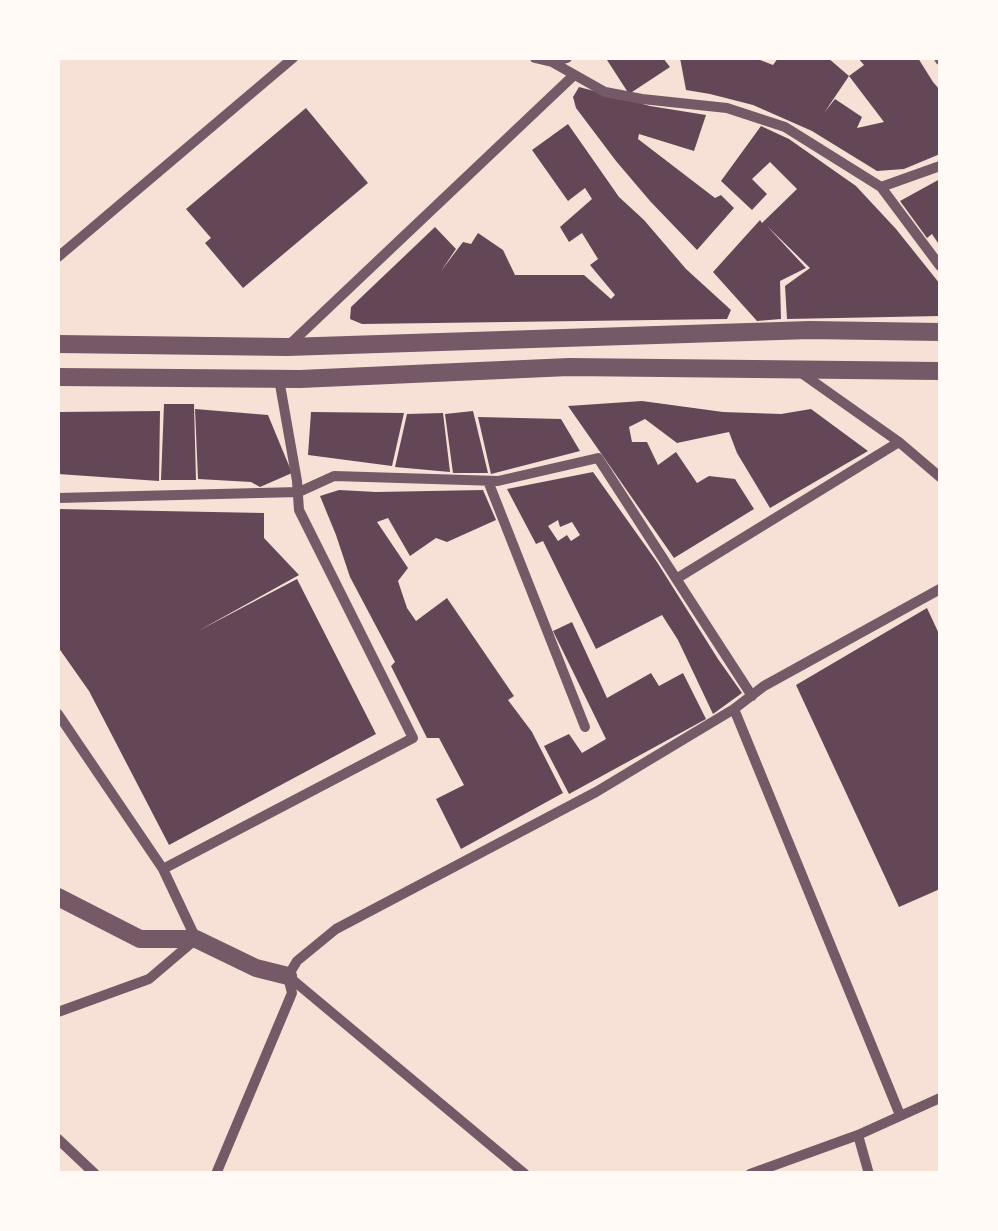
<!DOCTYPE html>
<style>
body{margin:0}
#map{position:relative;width:998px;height:1231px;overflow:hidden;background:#f7e1d7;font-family:Cabin,sans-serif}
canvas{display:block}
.frame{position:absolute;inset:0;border:60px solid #fffaf5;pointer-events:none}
</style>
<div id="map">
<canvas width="998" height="1231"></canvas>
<div class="frame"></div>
</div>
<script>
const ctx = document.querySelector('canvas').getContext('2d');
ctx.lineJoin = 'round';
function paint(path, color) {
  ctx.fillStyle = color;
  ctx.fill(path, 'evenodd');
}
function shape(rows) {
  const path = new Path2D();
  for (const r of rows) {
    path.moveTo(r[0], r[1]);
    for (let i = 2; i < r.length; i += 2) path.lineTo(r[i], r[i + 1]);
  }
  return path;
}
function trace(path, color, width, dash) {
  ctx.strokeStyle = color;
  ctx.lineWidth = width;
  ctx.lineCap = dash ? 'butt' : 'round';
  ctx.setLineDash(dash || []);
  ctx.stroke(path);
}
paint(shape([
 [612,58,663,58,670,67,629,94,607,60],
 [680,58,755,58,773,65,778,58,828,58,849,76,824,113,835,99,862,117,857,128,884,122,849,76,864,65,858,58,918,58,933,82,940,90,940,154,904,169,877,171,812,131,753,105,710,94,686,90],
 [579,87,650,106,706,115,694,151,639,134,638,139,715,198,721,195,734,208,697,250,650,201,616,161,576,108,573,97],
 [306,108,368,183,243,288,205,243,211,238,186,209],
 [568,124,619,197,644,220,686,269,731,310,727,319,362,324,350,319,351,307,435,227,456,249,441,271,463,242,471,244,478,233,503,250,515,275,584,275,611,299,615,295,590,265,598,259,582,233,569,242,560,227,592,199,585,188,568,201,532,150],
 [761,126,789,139,856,186,896,229,940,284,940,316,787,319,785,286,810,268,767,226,806,268,780,281,781,319,757,321,713,272,760,220,762,223,797,189,770,162,752,179,767,194,752,210,721,181],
 [940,179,940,246,932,234,927,238,900,201],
 [642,401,723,412,781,414,811,409,868,451,770,508,737,453,729,432,677,443,645,419,629,427,632,442,647,442,658,465,676,452,697,483,709,476,735,479,754,509,674,558,568,406],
 [164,404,194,404,196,480,161,480],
 [195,409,268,415,292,473,260,487,251,482,198,479],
 [160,411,159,481,58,474,58,412],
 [473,411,488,473,453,473,445,414],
 [311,412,404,413,392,466,308,455],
 [443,413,450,472,395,467,407,414],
 [478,417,561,419,580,451,491,474],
 [593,472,657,562,718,659,742,693,713,714,678,640,662,615,596,649,543,541,536,544,507,489],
 [558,520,560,527,572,522,580,535,571,541,567,535,558,541,548,526],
 [339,490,376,492,483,490,496,520,447,542,436,538,410,556,388,518,377,522,408,568,398,581,407,608,416,621,447,598,514,696,508,700,532,732,563,793,461,849,436,799,464,785,439,738,427,738,391,666,395,662,350,577,336,535,320,496],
 [58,509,264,513,264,538,299,575,198,631,297,579,376,734,169,845,89,691,58,647],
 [927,608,940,636,940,889,899,907,796,685],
 [572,622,607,698,651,673,659,686,683,673,706,719,569,794,544,746,569,734,582,753,606,739,553,631]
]), '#644757');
trace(shape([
 [535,58,552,62,567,58],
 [939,58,940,60],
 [552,62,605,92,642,99,727,108,785,127,881,187,940,266],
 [881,187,940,166],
 [58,257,293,58],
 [288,346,573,76],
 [797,370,899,442,940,477],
 [488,481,585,727],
 [58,498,299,492,334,476,498,481,598,458,752,696],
 [676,579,899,442],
 [734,709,900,1115],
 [58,714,163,869,196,939,149,979,58,1012],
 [163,869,413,738,299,510,297,481,279,379],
 [288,976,297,961,336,929,596,792,734,709,764,686,940,589],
 [288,976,525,1174],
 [858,1135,869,1174],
 [58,1139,95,1174],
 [216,1174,292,993,288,977],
 [750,1174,858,1135,940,1098]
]), '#755966', 10);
trace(shape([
 [58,344,287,347,810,330,940,332],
 [58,377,300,379,569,367,940,371],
 [58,897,140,939,196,939,256,968,288,976]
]), '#755966', 18);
</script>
